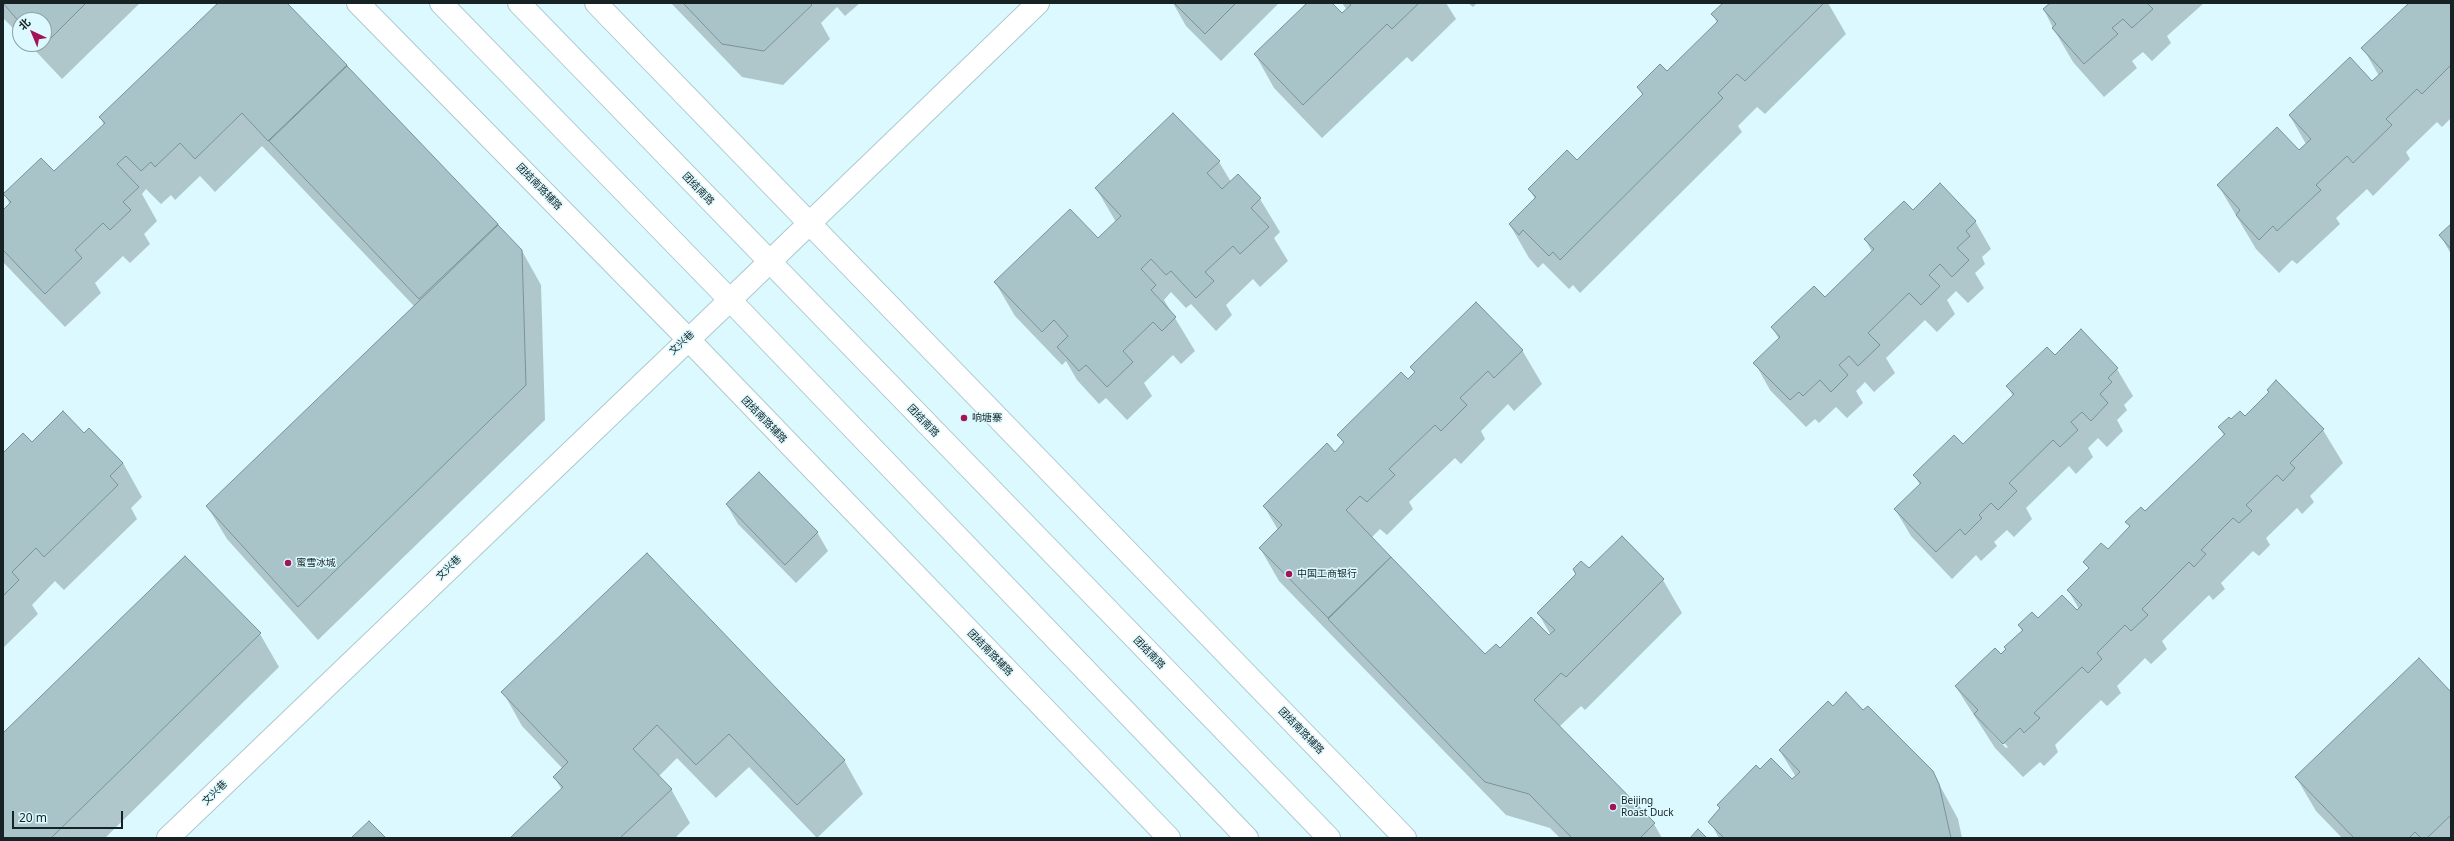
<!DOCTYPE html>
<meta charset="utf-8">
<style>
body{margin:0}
#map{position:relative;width:2454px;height:841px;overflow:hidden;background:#dbf9fe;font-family:"Noto Sans","Noto Sans SC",sans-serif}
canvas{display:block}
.frame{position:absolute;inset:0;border:4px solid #172224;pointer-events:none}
.north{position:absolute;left:12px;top:12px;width:40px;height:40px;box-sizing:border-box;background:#dbf9fe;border:1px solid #8da3a7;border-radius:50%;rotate:316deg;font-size:11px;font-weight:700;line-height:16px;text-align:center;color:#172224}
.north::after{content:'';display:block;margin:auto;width:14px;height:18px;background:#a31357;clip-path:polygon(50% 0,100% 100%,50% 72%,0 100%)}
.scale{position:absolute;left:12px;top:811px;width:111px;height:18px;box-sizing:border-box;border:2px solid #172224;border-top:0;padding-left:5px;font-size:12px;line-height:14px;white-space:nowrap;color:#172224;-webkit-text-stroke:3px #dbf9fe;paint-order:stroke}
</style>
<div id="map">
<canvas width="2454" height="841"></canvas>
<div class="frame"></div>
<div class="north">北</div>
<div class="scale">20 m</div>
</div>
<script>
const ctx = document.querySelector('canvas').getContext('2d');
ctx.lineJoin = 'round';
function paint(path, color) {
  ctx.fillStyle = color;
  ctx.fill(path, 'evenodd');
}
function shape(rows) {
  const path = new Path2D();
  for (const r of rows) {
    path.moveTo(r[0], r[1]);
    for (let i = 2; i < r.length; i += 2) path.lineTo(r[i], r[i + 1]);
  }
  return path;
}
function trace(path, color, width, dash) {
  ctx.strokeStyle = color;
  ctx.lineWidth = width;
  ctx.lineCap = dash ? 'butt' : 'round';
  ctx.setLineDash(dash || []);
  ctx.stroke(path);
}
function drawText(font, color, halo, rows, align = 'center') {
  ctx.font = font + ' "Noto Sans","Noto Sans SC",sans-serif';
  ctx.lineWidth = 3;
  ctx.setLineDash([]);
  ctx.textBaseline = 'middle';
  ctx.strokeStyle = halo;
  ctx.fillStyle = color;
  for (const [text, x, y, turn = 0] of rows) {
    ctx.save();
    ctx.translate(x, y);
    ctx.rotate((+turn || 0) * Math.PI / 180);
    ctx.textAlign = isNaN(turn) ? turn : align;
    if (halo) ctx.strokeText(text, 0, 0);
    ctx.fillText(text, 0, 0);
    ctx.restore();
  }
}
paint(shape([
 [3,3,140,3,62,79,29,44,44,44,44,20,20,20,20,35,3,18],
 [219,3,286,3,522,251,541,285,545,420,318,640,227,539,207,506,414,306,262,146,215,192,200,176,175,200,171,195,161,204,146,189,142,194,157,221,144,234,150,244,130,263,123,256,95,283,101,293,65,327,3,262,3,212,10,205,5,195,54,172,104,125,100,117],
 [671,3,860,3,845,16,837,7,821,23,830,39,783,85,742,77],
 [1173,3,1279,3,1221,61,1186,26],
 [1308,3,1330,3,1342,15,1347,10,1342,3,1446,3,1456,19,1412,62,1407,57,1322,138,1274,88,1255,54],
 [1468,3,1477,3,1473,7],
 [1724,3,1828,3,1846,34,1765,114,1757,107,1738,126,1742,132,1580,293,1573,285,1569,289,1543,263,1538,268,1529,258,1510,225,1535,199,1529,189,1577,161,1643,96,1638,87,1667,72,1717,23,1713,14],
 [2051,3,2204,3,2167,36,2171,43,2152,61,2143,52,2132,61,2137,68,2104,97,2073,62,2053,28,2044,10],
 [2410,3,2451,3,2451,118,2442,127,2437,122,2406,152,2410,159,2373,196,2367,189,2336,218,2340,224,2297,264,2292,260,2279,273,2256,249,2218,185,2298,151,2306,144,2290,116,2372,83,2379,76,2363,48],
 [1173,114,1219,162,1231,182,1238,175,1260,199,1280,232,1274,238,1288,261,1260,287,1253,279,1226,305,1232,315,1216,331,1191,304,1186,308,1171,292,1164,300,1195,351,1181,364,1173,355,1144,383,1152,396,1127,420,1106,398,1099,404,1077,380,1066,361,1062,365,1015,316,995,282,1098,239,1116,222,1096,188],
 [1913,211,1975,221,1991,249,1982,257,1985,264,1975,273,1984,288,1968,303,1956,291,1947,300,1955,314,1937,332,1925,320,1886,358,1895,373,1874,392,1865,382,1856,391,1863,403,1847,418,1836,407,1819,423,1815,419,1806,427,1770,390,1755,363,1779,339,1772,327,1824,298,1872,252,1865,239],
 [2451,226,2451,254,2440,235],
 [1522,350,1542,384,1514,411,1508,404,1481,431,1485,439,1461,464,1455,458,1409,502,1413,509,1387,535,1380,529,1371,538,1485,656,1500,649,1552,637,1538,613,1589,570,1663,580,1682,613,1585,710,1581,706,1559,727,1654,824,1662,838,1560,838,1550,828,1506,815,1279,581,1260,548,1278,530,1264,506,1335,453,1344,444,1338,435,1408,381,1415,374,1411,367],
 [2055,356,2117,369,2133,396,2124,405,2127,410,2117,420,2123,431,2107,447,2098,438,2088,448,2093,457,2076,474,2069,466,2026,508,2032,519,2014,537,2007,530,1994,542,1997,546,1981,561,1976,555,1952,579,1911,536,1895,509,1920,485,1914,475,1963,446,2013,396,2007,386],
 [2276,382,2323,430,2343,463,2310,496,2314,502,2302,514,2297,508,2266,538,2270,545,2259,556,2253,551,2221,583,2225,589,2213,600,2209,595,2162,641,2167,649,2151,664,2145,658,2117,686,2121,693,2107,706,2101,700,2055,745,2058,752,2044,766,2040,762,2023,777,1995,748,1956,687,2001,655,2022,631,2019,626,2038,619,2077,612,2079,609,2068,590,2089,569,2084,562,2108,551,2130,527,2127,522,2145,513,2224,436,2219,427,2231,421,2245,418,2270,393],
 [1986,725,2008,747,2006,748,1988,729],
 [84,434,123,463,142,497,131,508,137,519,64,590,55,581,32,605,38,614,3,648,3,454,32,444],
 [727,505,817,532,828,551,796,583,738,524],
 [647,554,844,760,863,794,817,838,749,767,716,798,677,758,658,777,671,789,690,823,675,838,512,838,562,790,554,777,563,769,522,726,503,692],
 [260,634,279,667,105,838,3,838,3,734],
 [2451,693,2451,838,2342,838,2316,811,2296,777],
 [1833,707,1863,712,1932,771,1958,819,1962,838,1719,838,1710,822,1720,809,1718,805,1760,770,1792,781,1796,777,1780,751]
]), '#0003');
const building = shape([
 [3,3,86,3,43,46,41,44,44,44,44,20,20,20,20,23,3,3],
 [218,3,287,3,347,65,268,141,242,113,195,159,180,143,155,167,151,162,141,171,126,156,117,164,139,187,123,202,131,210,110,230,103,223,75,250,82,258,45,294,3,250,3,210,11,202,3,194,41,158,54,171,105,123,99,117,218,3],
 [683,3,810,3,812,5,764,51,722,44,683,3],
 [1174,3,1236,3,1205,34,1174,3],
 [1307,3,1332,3,1342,13,1351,5,1349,3,1419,3,1392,29,1387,24,1303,105,1254,54,1307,3],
 [1723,3,1824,3,1745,81,1737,74,1718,93,1723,98,1560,260,1553,252,1549,256,1523,230,1519,235,1509,224,1536,197,1528,189,1567,150,1577,160,1643,94,1637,87,1660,64,1667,71,1718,21,1711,14,1723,3],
 [2050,3,2147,3,2153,9,2132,28,2123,19,2112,28,2118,34,2084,64,2052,28,2056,24,2043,9,2050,3],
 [2409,3,2451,3,2451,65,2422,94,2417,89,2386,119,2392,125,2353,163,2347,156,2316,185,2321,190,2277,231,2273,226,2259,240,2236,215,2240,210,2217,185,2277,127,2299,150,2311,139,2289,115,2350,57,2372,81,2383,71,2361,48,2409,3],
 [347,66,498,224,419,299,269,141,347,66],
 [1173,113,1220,161,1207,173,1222,189,1238,174,1261,198,1251,208,1269,227,1240,254,1233,246,1205,272,1214,281,1196,298,1171,271,1166,275,1151,259,1141,269,1156,285,1151,290,1176,317,1162,331,1153,322,1123,351,1133,362,1107,387,1086,365,1079,371,1057,347,1068,336,1054,320,1042,332,994,282,1070,209,1098,238,1121,216,1095,188,1173,113],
 [1940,183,1976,221,1966,231,1970,236,1957,248,1969,260,1952,277,1940,264,1929,275,1940,286,1921,305,1909,293,1868,333,1880,345,1858,366,1849,356,1839,365,1848,375,1831,392,1820,380,1803,396,1799,392,1790,400,1753,363,1780,337,1771,327,1814,286,1825,297,1874,249,1864,239,1904,201,1913,210,1940,183],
 [2451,224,2451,249,2439,235,2451,224],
 [498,225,522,250,526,385,298,607,206,506,498,225],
 [1476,302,1523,350,1494,378,1488,371,1460,398,1467,405,1441,431,1435,425,1389,469,1395,475,1367,502,1360,496,1346,510,1391,557,1328,618,1259,548,1282,525,1263,506,1327,443,1335,452,1344,442,1337,435,1401,372,1408,379,1415,372,1410,367,1476,302],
 [2081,329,2118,368,2108,378,2112,382,2100,394,2108,403,2091,421,2082,412,2071,422,2078,430,2060,447,2053,440,2009,483,2017,491,1998,510,1991,503,1979,515,1982,518,1965,535,1960,529,1936,552,1894,509,1921,483,1913,475,1954,435,1963,444,2014,394,2006,386,2047,347,2055,355,2081,329],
 [2276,380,2324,429,2290,463,2295,468,2283,481,2277,475,2246,505,2252,511,2239,523,2233,518,2201,550,2206,554,2194,567,2189,562,2142,609,2148,615,2131,631,2125,625,2097,653,2102,659,2088,673,2082,667,2034,713,2040,718,2024,733,2020,728,2003,744,1974,714,1978,710,1955,686,1995,648,2001,654,2006,649,2004,647,2023,630,2018,625,2032,612,2038,618,2062,595,2077,610,2082,605,2067,590,2089,568,2083,562,2101,543,2108,549,2130,526,2125,522,2141,507,2145,511,2225,434,2218,427,2229,417,2231,419,2240,411,2245,416,2269,392,2267,390,2276,380],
 [63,411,84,433,89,428,123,463,110,476,118,485,44,557,36,548,12,572,19,580,3,596,3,453,23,433,32,442,63,411],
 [759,472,818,532,785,565,726,504,759,472],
 [1622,536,1664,579,1566,677,1561,673,1534,700,1655,823,1640,838,1572,838,1529,794,1485,782,1328,619,1391,557,1485,654,1496,644,1500,648,1531,617,1549,635,1555,630,1537,613,1576,574,1573,569,1581,561,1589,568,1622,536],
 [647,553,845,760,797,805,729,734,696,765,657,725,633,749,672,789,620,838,510,838,563,787,553,777,568,762,501,692,647,553],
 [185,556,261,633,51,838,3,838,3,733,185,556],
 [2419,658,2451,692,2451,815,2427,838,2421,838,2415,832,2409,838,2354,838,2295,777,2419,658],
 [1846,692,1863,710,1868,706,1933,771,1939,784,1951,838,1724,838,1708,822,1720,808,1717,805,1756,765,1760,769,1771,758,1792,779,1800,772,1779,750,1828,701,1833,706,1846,692],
 [369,821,386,838,351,838,369,821],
 [1698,829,1707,838,1690,838,1698,829]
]);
paint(building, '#a8c4c9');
trace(building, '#789398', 1);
const minor = shape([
 [358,3,687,338,1169,838],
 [596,3,1405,838],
 [730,300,1038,3]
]);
const tertiary = shape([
 [168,838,730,300]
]);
const secondary = shape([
 [441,3,730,300,1247,838],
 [519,3,1329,838]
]);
trace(minor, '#adc9ce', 24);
trace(tertiary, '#adc9ce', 24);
trace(secondary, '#adc9ce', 24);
trace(minor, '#fff', 22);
trace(tertiary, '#fff', 22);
trace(secondary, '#fff', 22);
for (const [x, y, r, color] of [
 [964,418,4,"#a31357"],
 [288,563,4,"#a31357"],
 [1289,574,4,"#a31357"],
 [1613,807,4,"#a31357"]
]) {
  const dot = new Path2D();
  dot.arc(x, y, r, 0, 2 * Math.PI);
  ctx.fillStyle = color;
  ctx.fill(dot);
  trace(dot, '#dbf9fe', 1.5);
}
drawText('10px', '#172224', '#dbf9fe', [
 ["团结南路辅路",539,187,46],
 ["团结南路",698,189,46],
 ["文兴巷",682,343,-43],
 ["团结南路辅路",764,420,46],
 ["团结南路",923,421,46],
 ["文兴巷",449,568,-44],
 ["团结南路辅路",990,653,46],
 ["团结南路",1149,653,46],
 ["团结南路辅路",1301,731,46],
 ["文兴巷",215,793,-44]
]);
drawText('10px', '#172224', '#dbf9fe', [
 ["响塘寨",972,418],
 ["蜜雪冰城",296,563],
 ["中国工商银行",1297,574],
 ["Beijing",1621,801],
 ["Roast Duck",1621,813]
], 'left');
</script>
